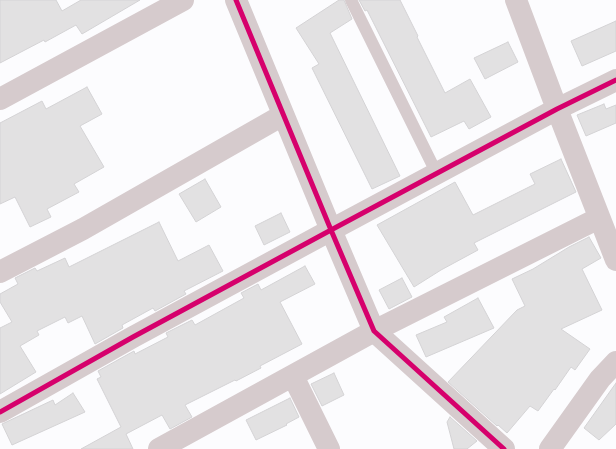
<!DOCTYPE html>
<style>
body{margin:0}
canvas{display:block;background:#fcfcfe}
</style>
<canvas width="616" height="449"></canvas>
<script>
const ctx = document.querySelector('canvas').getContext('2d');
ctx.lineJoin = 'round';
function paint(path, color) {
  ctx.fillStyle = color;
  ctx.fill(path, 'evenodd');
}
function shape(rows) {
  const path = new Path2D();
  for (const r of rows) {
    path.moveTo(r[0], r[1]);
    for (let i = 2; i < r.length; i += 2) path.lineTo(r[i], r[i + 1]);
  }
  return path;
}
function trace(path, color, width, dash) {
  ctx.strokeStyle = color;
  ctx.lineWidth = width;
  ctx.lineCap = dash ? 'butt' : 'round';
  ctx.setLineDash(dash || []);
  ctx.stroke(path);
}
const building = shape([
 [0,0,56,0,62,11,81,0,140,0,82,34,76,25,45,42,44,40,0,63,0,0],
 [339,0,344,0,352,19,330,33,400,176,372,189,312,68,319,64,296,28,339,0],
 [359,0,400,0,418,36,417,37,445,93,470,79,491,117,469,129,464,121,431,137,367,10,365,11,359,0],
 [616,21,616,51,582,66,571,41,616,21],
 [508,42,518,62,485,79,474,58,508,42],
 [87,87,102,114,80,126,104,167,74,184,79,192,47,209,51,217,30,227,15,197,0,204,0,123,42,101,46,109,87,87],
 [604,104,606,109,616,105,616,123,586,136,577,115,604,104],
 [561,159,576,192,474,243,478,250,441,270,414,287,377,225,455,182,473,215,535,184,530,174,561,159],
 [205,179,221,207,196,222,179,194,205,179],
 [281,213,290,232,264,245,255,226,281,213],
 [159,222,178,261,209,245,223,271,184,291,186,294,155,311,153,308,122,325,123,328,95,344,82,316,68,323,65,317,37,331,39,335,20,346,36,372,0,394,0,328,12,322,0,302,0,294,18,284,15,278,35,268,37,271,65,258,69,267,159,222],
 [589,237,601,258,582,269,602,310,561,329,590,349,575,370,571,367,555,390,554,389,538,411,530,406,507,433,498,425,497,426,448,382,517,310,525,306,512,279,533,269,569,247,589,237],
 [305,266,315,284,280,302,302,344,260,366,261,368,236,381,235,380,185,405,192,417,170,429,162,415,126,434,133,449,81,449,121,427,97,379,101,377,98,371,134,351,135,354,168,337,166,333,192,320,195,325,244,298,241,293,258,284,261,290,305,266],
 [402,278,412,297,389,309,379,290,402,278],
 [478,298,494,328,426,357,416,335,447,322,444,317,478,298],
 [334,373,344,395,322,406,311,384,334,373],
 [616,383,616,424,599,440,584,428,616,383],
 [73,393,85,412,12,445,2,424,53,400,55,405,73,393],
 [290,398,299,417,286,424,287,425,256,440,246,420,290,398],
 [450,417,477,441,467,449,454,449,447,422,450,417]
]);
paint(building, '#e2e1e2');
trace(building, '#d4d3d5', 1);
trace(shape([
 [351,0,437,174]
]), '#d6cbcd', 12);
trace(shape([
 [236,0,331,230,374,331,504,449],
 [516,0,557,109,616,260],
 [0,99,183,0],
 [0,272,83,229,283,115],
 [293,376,329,449],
 [0,412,133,337,331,230,557,109,616,80],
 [159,449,374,331,599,218]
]), '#d6cbcd', 22);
trace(shape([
 [550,449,600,379,616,362]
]), '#d6cbcd', 22);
trace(shape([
 [236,0,331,230,374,331,504,449],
 [0,412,133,337,331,230,557,109,616,80]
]), '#d6006c', 5);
</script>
